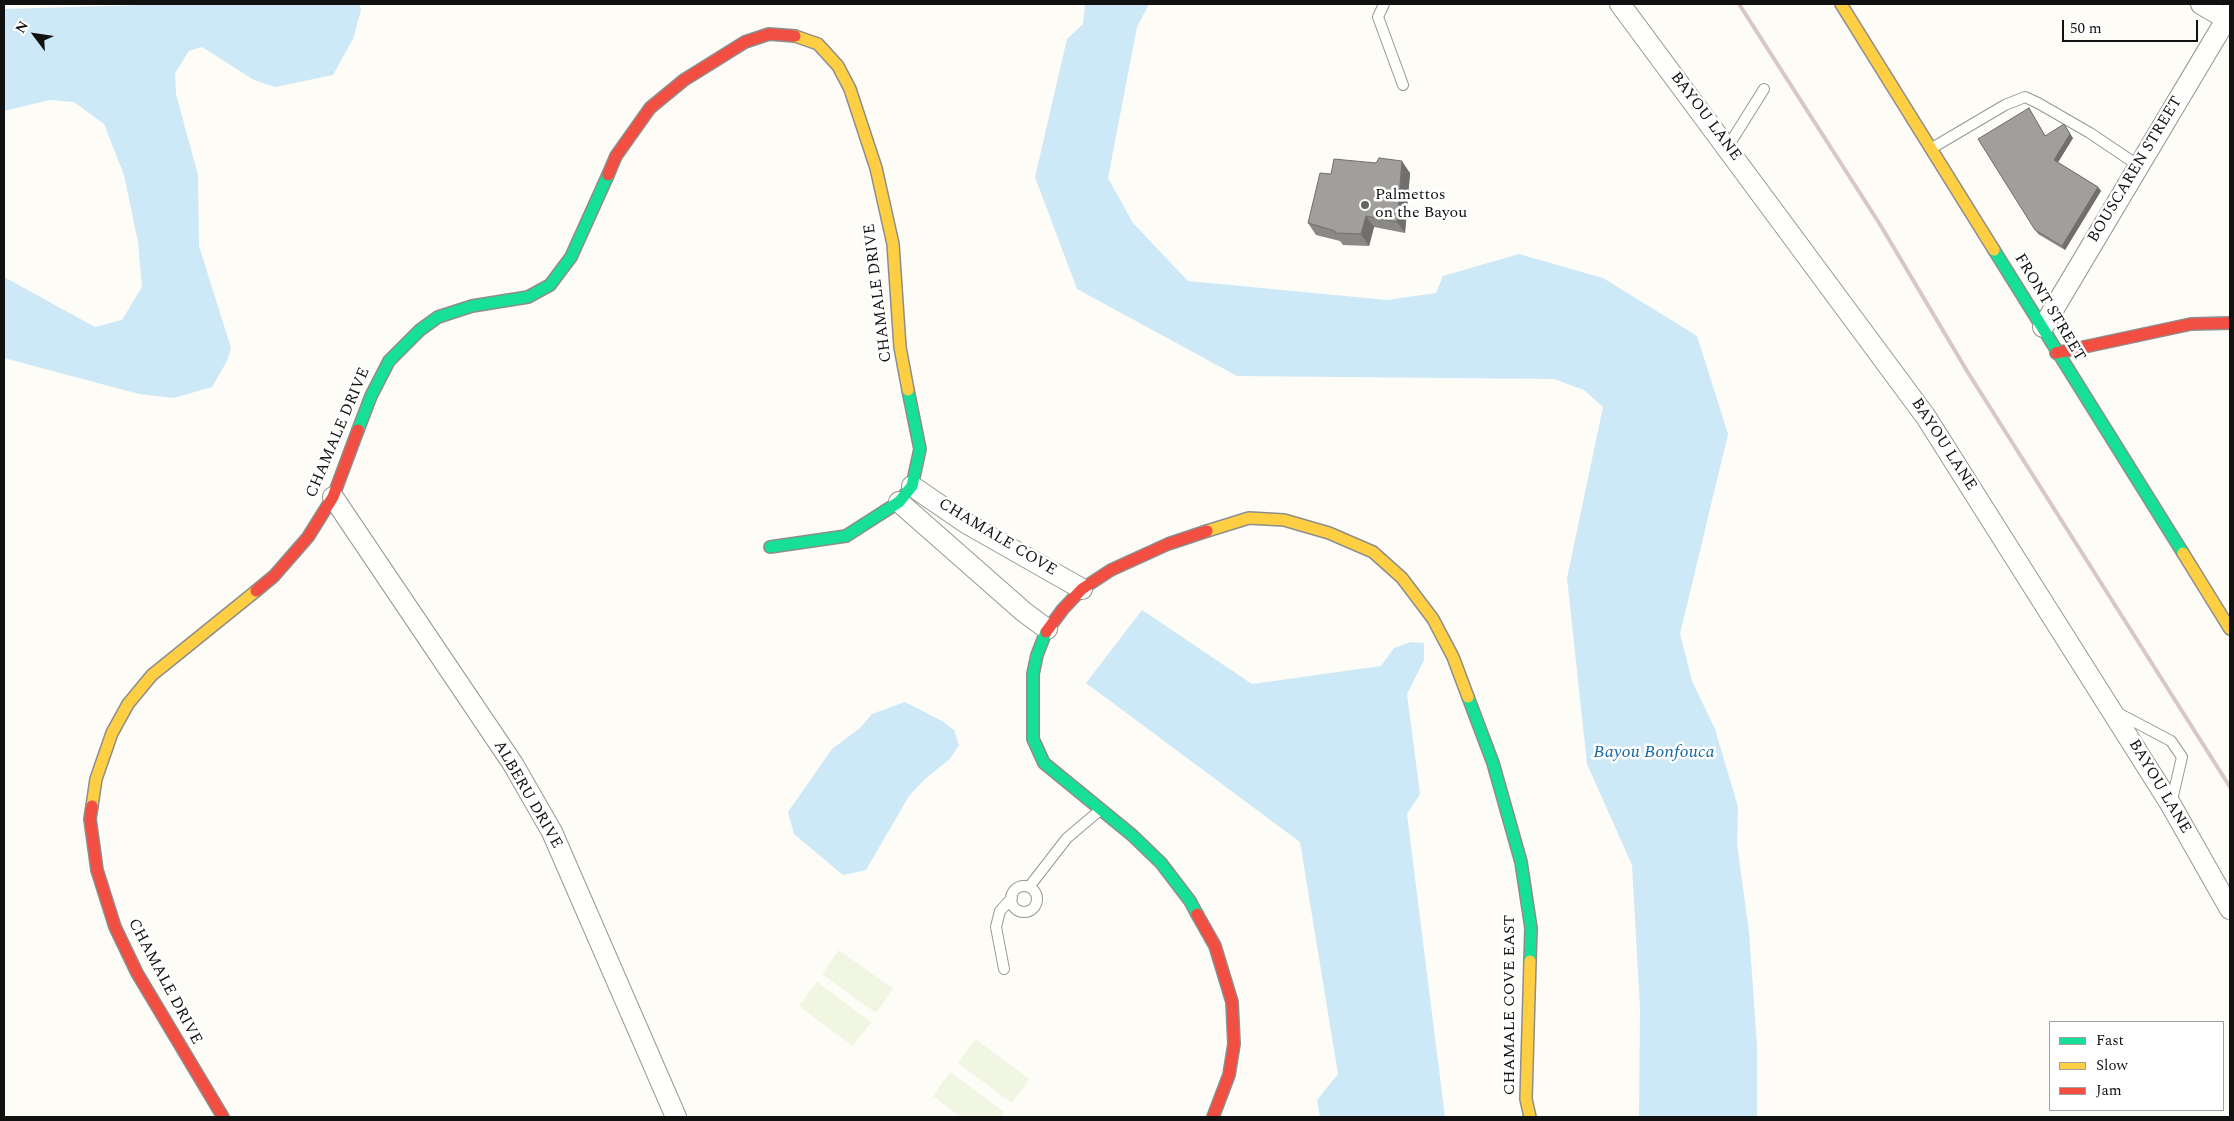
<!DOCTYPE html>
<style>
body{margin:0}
#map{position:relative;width:2234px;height:1121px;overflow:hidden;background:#fdfcf7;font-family:Spectral,serif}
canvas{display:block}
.frame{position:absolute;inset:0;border:5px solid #111;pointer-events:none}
.legend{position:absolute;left:2049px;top:1021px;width:175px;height:90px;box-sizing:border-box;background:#fff;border:1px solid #a0a0a0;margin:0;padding:6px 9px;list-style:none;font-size:15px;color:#111}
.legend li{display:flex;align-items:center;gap:10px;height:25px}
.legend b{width:25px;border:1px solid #a0a0a0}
.north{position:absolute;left:10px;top:10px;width:50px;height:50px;-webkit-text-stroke:4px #fff;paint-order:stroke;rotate:301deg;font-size:14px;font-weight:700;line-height:20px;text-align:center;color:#111}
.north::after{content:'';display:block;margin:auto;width:18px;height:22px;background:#111;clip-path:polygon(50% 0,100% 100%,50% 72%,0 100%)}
.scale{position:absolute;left:2062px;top:20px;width:136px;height:22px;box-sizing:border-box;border:2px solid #111;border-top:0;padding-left:6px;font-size:15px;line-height:18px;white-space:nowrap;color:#111;-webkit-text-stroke:4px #fff;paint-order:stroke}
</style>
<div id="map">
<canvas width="2234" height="1121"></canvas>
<div class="frame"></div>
<ul class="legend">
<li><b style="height:6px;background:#16e098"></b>Fast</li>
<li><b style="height:6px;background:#ffcf43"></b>Slow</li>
<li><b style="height:6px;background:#f24e42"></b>Jam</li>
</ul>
<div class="north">N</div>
<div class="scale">50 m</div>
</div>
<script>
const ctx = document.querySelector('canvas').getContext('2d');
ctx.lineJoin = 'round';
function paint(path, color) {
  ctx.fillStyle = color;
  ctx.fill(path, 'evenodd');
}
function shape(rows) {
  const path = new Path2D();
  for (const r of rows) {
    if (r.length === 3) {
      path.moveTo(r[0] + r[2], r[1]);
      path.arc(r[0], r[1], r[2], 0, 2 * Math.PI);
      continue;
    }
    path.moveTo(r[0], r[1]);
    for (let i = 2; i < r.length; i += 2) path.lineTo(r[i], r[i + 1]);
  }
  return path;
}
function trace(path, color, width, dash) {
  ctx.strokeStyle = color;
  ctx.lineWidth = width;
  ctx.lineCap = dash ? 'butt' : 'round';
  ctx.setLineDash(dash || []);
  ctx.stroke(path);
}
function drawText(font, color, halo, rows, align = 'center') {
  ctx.font = font + ' Spectral,serif';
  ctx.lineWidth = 5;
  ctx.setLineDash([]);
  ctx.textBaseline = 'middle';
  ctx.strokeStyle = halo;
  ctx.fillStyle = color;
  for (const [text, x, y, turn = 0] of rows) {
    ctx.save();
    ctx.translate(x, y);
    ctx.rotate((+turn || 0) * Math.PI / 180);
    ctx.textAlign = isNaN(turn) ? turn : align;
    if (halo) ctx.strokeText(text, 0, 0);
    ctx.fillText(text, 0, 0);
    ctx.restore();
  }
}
paint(shape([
 [839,950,893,989,876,1013,822,974],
 [817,982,871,1022,853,1046,799,1006],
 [975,1039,1029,1079,1012,1103,958,1063],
 [950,1072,1004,1112,1000,1117,961,1117,933,1096]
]), '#f0f6e1');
paint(shape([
 [176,4,359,4,361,10,353,39,333,75,275,87,254,80,202,47,189,51,175,73,176,94,198,175,199,246,231,348,227,361,212,387,174,398,139,394,4,358,4,277,95,327,122,320,142,287,138,242,124,175,104,124,74,102,50,100,4,111,4,9],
 [1085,4,1149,4,1137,27,1108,178,1133,223,1188,281,1387,300,1436,293,1443,276,1519,254,1603,278,1697,336,1728,434,1680,634,1692,681,1715,729,1738,807,1737,844,1749,932,1757,1046,1757,1117,1639,1117,1640,1008,1632,865,1587,764,1567,578,1603,407,1584,390,1554,379,1237,376,1077,289,1035,177,1067,39,1083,24],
 [1142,610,1252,684,1381,666,1394,648,1411,642,1424,643,1424,660,1407,694,1420,794,1407,814,1445,1117,1320,1117,1317,1100,1338,1074,1300,842,1086,683],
 [905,702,942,721,954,730,959,745,950,759,925,779,909,796,866,870,843,875,794,834,788,812,832,749,860,728,872,714]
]), '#cde8f7');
const lane = shape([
 [1384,4,1378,17,1403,85],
 [1727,148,1764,89],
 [1932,148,2005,105,2025,97,2038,103,2090,133,2139,166],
 [2118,713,2171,741,2182,757,2171,804],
 [1024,899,13],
 [1029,887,1067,838,1099,811],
 [1004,969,996,927,1000,911,1012,898]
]);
const street = shape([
 [1620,4,1926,417,2171,805,2230,909],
 [2201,4,2230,21],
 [2043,327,2230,13],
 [912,486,966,523,1082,589],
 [333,497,513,764,552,832,676,1117],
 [899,502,1024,612,1047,629]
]);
const fast = shape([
 [1994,250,2183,553],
 [358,430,371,396,389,361,420,330,438,317,472,306,528,297,550,285,571,257,608,175],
 [770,547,846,536,899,502,912,486,920,449,908,390],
 [1046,632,1037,655,1033,674,1033,739,1044,763,1132,835,1161,863,1190,901,1197,914],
 [1468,697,1493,763,1521,862,1531,928,1530,961]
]);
const slow = shape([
 [1841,4,1994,250],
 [795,36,818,44,838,66,850,89,876,168,893,244,900,347,908,390],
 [1207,531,1249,518,1284,520,1329,533,1373,552,1402,578,1433,619,1453,657,1468,697],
 [2183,553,2230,629],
 [92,806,96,779,112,733,128,704,152,675,256,591],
 [1530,1117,1526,1099,1530,961]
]);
const jam = shape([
 [608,175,616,156,650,108,684,80,745,42,769,34,795,36],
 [2056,353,2191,324,2230,323],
 [256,591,274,576,308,537,333,497,358,430],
 [1046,632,1063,609,1082,589,1111,570,1168,544,1207,531],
 [92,806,90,819,97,870,115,927,137,973,223,1117],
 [1197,914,1215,946,1232,1002,1234,1044,1229,1075,1213,1117]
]);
trace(lane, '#979795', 12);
trace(street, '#979795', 22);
trace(fast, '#8e8d8b', 14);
trace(slow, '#8e8d8b', 14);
trace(jam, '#8e8d8b', 14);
trace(lane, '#fffffe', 10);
trace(street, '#fffffe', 20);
trace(fast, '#16e098', 11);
trace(slow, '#ffcf43', 11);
trace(jam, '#f24e42', 11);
trace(shape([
 [1739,4,1881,226,1967,371,2230,787]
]), '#d9c6c7', 4);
paint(shape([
 [2029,108,2045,135,2073,138,2058,162,2098,187,2101,191,2065,250,2038,234,1978,139],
 [1376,163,1410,173,1405,233,1374,227,1369,246,1343,245,1340,241,1316,235,1308,223,1331,174]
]), '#8a8986');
paint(shape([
 [2064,124,2073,138,2057,164,2054,160],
 [1402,161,1410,173,1405,233,1397,222],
 [2098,187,2101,191,2065,250,2062,246],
 [1366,216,1374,227,1369,246,1361,234]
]), '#716f6d');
const building = shape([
 [2029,108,2045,136,2064,124,2070,134,2054,160,2098,187,2062,246,2035,230,1978,139,2029,108],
 [1379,158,1402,161,1397,222,1366,216,1361,234,1335,233,1335,231,1308,223,1320,173,1331,174,1334,159,1376,163,1379,158]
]);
paint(building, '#a19f9c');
trace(building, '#716f6d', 1);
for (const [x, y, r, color] of [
 [1365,205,5,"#646362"]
]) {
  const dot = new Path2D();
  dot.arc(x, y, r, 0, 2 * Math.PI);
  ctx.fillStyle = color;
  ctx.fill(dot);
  trace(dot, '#fff', 2);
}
drawText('16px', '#111', '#fff', [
 ["BAYOU LANE",1705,117,53],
 ["BOUSCAREN STREET",2136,170,-59],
 ["CHAMALE DRIVE",879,293,-97],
 ["FRONT STREET",2049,308,59],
 ["CHAMALE DRIVE",339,433,-67],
 ["BAYOU LANE",1943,445,57],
 ["CHAMALE COVE",997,538,31],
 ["BAYOU LANE",2159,787,59],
 ["ALBERU DRIVE",527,795,60],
 ["CHAMALE DRIVE",164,982,62],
 ["CHAMALE COVE EAST",1511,1005,-90]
]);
drawText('16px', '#111', '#fff', [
 ["Palmettos",1375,196],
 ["on the Bayou",1375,214]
], 'left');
drawText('italic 18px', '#1768a6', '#fff', [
 ["Bayou Bonfouca",1654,753]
]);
</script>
